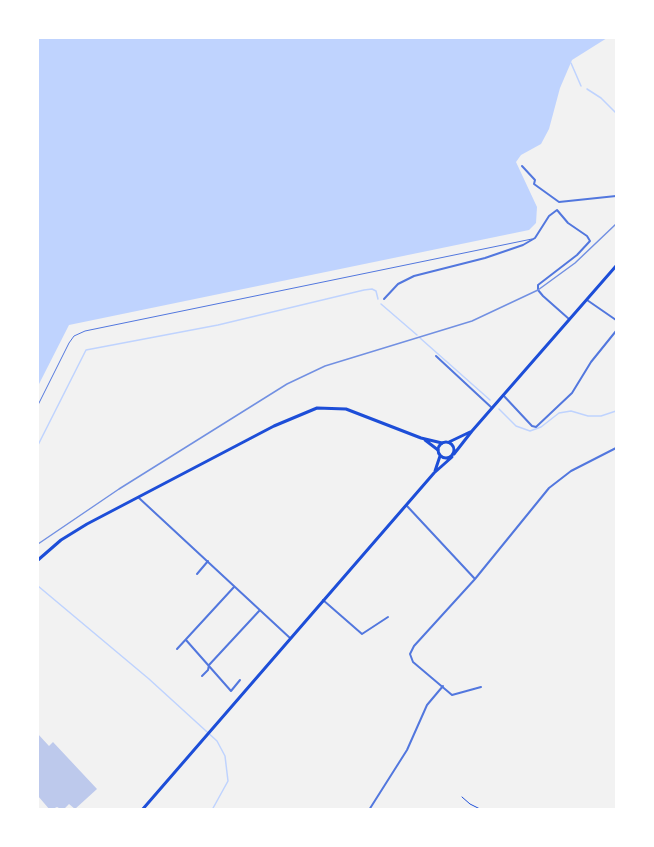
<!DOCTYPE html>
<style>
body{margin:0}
#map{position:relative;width:654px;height:847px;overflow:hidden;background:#f2f2f2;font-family:Merriweather,serif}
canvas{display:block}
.frame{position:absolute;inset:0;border:39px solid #fff;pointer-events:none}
</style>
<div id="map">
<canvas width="654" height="847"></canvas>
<div class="frame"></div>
</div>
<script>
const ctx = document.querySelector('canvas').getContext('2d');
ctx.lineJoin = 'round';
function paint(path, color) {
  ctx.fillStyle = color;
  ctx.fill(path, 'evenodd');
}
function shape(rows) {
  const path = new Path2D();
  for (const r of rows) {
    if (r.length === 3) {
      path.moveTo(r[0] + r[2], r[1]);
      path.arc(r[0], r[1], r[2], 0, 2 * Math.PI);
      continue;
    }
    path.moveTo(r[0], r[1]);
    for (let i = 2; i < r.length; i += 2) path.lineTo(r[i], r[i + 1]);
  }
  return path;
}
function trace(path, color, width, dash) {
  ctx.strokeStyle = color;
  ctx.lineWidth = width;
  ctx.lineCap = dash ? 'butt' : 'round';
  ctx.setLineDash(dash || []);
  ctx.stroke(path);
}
paint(shape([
 [38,38,607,38,572,60,560,88,549,129,541,144,521,155,516,162,537,207,536,223,529,230,69,325,38,386]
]), '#bfd3fe');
trace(shape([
 [571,63,581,86],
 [587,89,601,98,616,113],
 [381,304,417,335],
 [420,338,490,400],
 [499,409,516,426,530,431,541,427,559,413,571,411,588,416,601,416,616,411],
 [38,445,86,350,218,325,364,290,372,289,376,291,378,299],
 [38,586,149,679,217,741,225,756,228,781,212,810]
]), '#bfd3fe', 1.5);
paint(shape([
 [38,734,49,746,53,742,97,789,75,809,69,804,63,810,57,807,50,810,38,796]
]), '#bdc9ec');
trace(shape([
 [462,797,470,804,482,810]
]), '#1d4ed8', 1);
trace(shape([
 [38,405,69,343,74,336,85,331,532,239]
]), '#5277de', 1);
trace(shape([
 [522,166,535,180,534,184,559,202],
 [559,202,616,196],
 [384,299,398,284,414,276,485,258,523,245,535,238,549,216,557,210,568,223,587,236,590,241,577,255,538,285,538,290,543,296,569,319],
 [587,300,616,320],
 [436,356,492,408],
 [503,395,532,426,536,427,572,393,591,362,616,331],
 [139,498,290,638],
 [407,506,475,579],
 [197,574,208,561],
 [323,600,362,634,388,617],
 [186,640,231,691,240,680],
 [177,649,234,587],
 [202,676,208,670,209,665,260,610],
 [481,687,452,695,413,662,410,654,414,646,475,579,549,488,571,471,616,448],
 [369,810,407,750,427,705,443,686]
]), '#5277de', 2);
trace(shape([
 [425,440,438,450],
 [38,560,61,540,87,524,274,426,317,408,346,409,421,438,442,443]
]), '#1d4ed8', 3);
trace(shape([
 [446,450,8],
 [449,442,470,432],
 [454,454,472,431,616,266],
 [435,471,440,456],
 [142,810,434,473,452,457]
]), '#1d4ed8', 3);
trace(shape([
 [38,544,119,489,287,384,325,366,472,321,538,290,575,263,616,224]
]), '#7290e2', 1.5);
</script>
